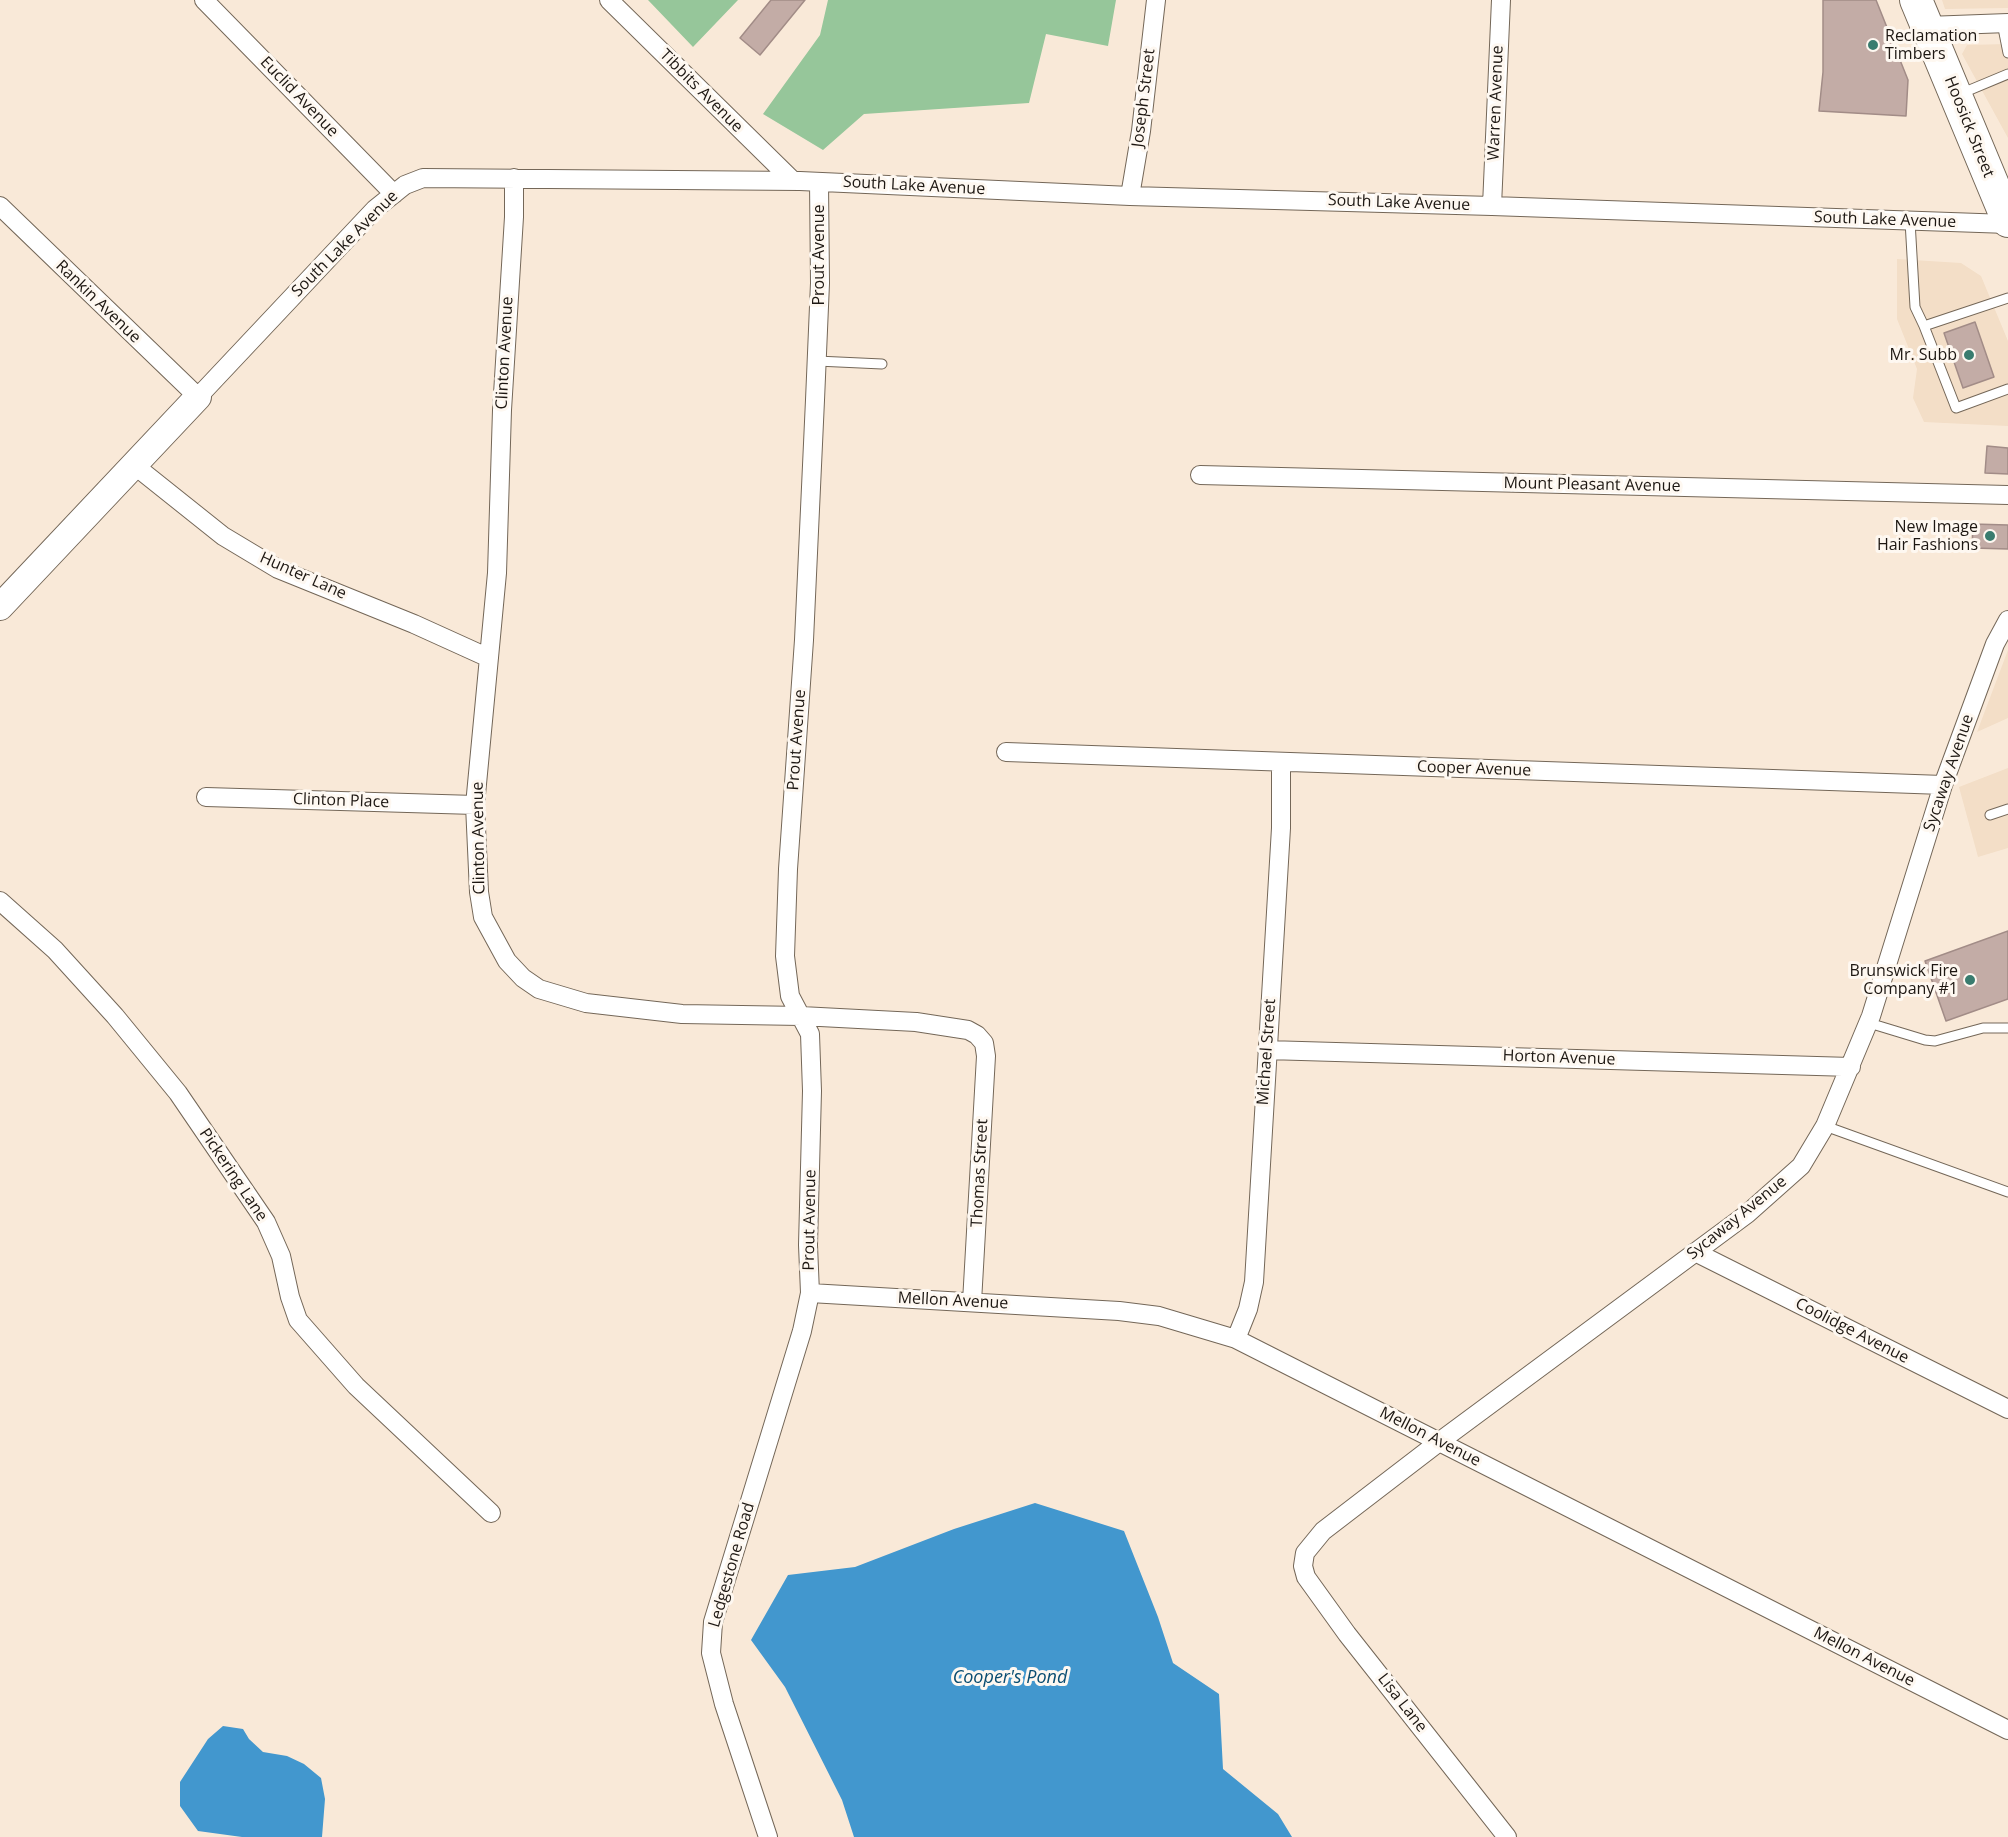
<!DOCTYPE html>
<style>
body{margin:0}
canvas{display:block;background:#f9e9d8}
</style>
<canvas width="2008" height="1837"></canvas>
<script>
const ctx = document.querySelector('canvas').getContext('2d');
ctx.lineJoin = 'round';
function paint(path, color) {
  ctx.fillStyle = color;
  ctx.fill(path, 'evenodd');
}
function shape(rows) {
  const path = new Path2D();
  for (const r of rows) {
    path.moveTo(r[0], r[1]);
    for (let i = 2; i < r.length; i += 2) path.lineTo(r[i], r[i + 1]);
  }
  return path;
}
function trace(path, color, width, dash) {
  ctx.strokeStyle = color;
  ctx.lineWidth = width;
  ctx.lineCap = dash ? 'butt' : 'round';
  ctx.setLineDash(dash || []);
  ctx.stroke(path);
}
function drawText(font, color, halo, rows, align = 'center') {
  ctx.font = font + ' "Open Sans",sans-serif';
  ctx.lineWidth = 6;
  ctx.setLineDash([]);
  ctx.textBaseline = 'middle';
  ctx.strokeStyle = halo;
  ctx.fillStyle = color;
  for (const [text, x, y, turn = 0] of rows) {
    ctx.save();
    ctx.translate(x, y);
    ctx.rotate((+turn || 0) * Math.PI / 180);
    ctx.textAlign = isNaN(turn) ? turn : align;
    if (halo) ctx.strokeText(text, 0, 0);
    ctx.fillText(text, 0, 0);
    ctx.restore();
  }
}
paint(shape([
 [1942,0,2008,0,2008,8,1945,9],
 [2008,44,2008,138,1962,54,1967,45],
 [1897,259,1961,263,1981,276,2008,341,2008,426,1924,422,1913,398,1917,369,1897,319],
 [2008,650,2008,718,1977,732],
 [2008,768,2008,848,1978,857,1959,787]
]), '#f3dec7');
paint(shape([
 [648,0,738,0,693,47],
 [828,0,1116,0,1108,46,1046,34,1029,103,864,114,823,150,763,114,820,35]
]), '#96c69a');
paint(shape([
 [1035,1503,1124,1531,1158,1617,1173,1663,1219,1694,1223,1769,1278,1814,1292,1837,854,1837,842,1800,785,1687,751,1640,788,1575,855,1567,954,1529],
 [223,1726,243,1729,249,1739,263,1752,287,1756,304,1764,321,1778,325,1799,322,1837,242,1837,198,1831,180,1806,180,1782,208,1739]
]), '#4297ce');
const building = shape([
 [771,0,805,0,760,55,740,38,771,0],
 [1823,0,1876,0,1908,80,1906,116,1819,111,1823,72,1823,0],
 [1975,322,1994,377,1963,388,1944,333,1975,322],
 [1987,446,2008,448,2008,474,1985,473,1987,446],
 [1973,524,2008,525,2008,549,1972,548,1973,524],
 [2008,931,2008,999,1946,1021,1925,961,2008,931]
]);
paint(building, '#c3aca6');
trace(building, '#a28c87', 1.5);
const lane = shape([
 [2002,23,2008,53],
 [1960,94,2008,74],
 [1910,221,1915,307,1924,326],
 [2008,298,1924,326,1956,408,2008,389],
 [817,361,882,364],
 [1990,815,2008,809],
 [1869,1023,1925,1040,1935,1041,1983,1028,2008,1028],
 [1825,1126,2008,1192]
]);
const street = shape([
 [204,0,394,194],
 [609,0,793,181],
 [1927,26,2008,23],
 [514,178,514,217,502,410,497,573,475,805,479,892,483,917,507,961,523,978,539,989,586,1003,682,1014,801,1016,916,1022,968,1030,977,1035,984,1043,986,1056,972,1302],
 [1130,196,1141,131,1156,0],
 [0,206,198,397,375,209,405,185,423,178,800,181,1130,196,1492,206,2008,224],
 [1492,206,1501,0],
 [134,465,223,536,278,569,414,624,489,658],
 [1200,475,2008,495],
 [1006,752,1943,785],
 [206,797,475,805],
 [0,901,55,950,115,1016,178,1093,266,1222,281,1256,290,1297,298,1320,356,1386,491,1513],
 [1267,1050,1851,1067],
 [1695,1252,2008,1409],
 [810,1293,1119,1311,1159,1316,1236,1339,2008,1730],
 [1236,1339,1248,1309,1254,1282,1281,828,1281,762],
 [768,1837,724,1704,711,1653,713,1622,802,1331,810,1293,808,1245,812,1091,810,1034,790,996,785,956,788,869,804,640,815,400,820,283,819,182],
 [1507,1837,1347,1634,1306,1577,1303,1566,1305,1553,1323,1531,1439,1442,1747,1214,1801,1166,1825,1126,1871,1016,1943,785,1995,644,2008,620]
]);
const secondary = shape([
 [0,607,198,397]
]);
const highway = shape([
 [1916,0,2008,221]
]);
trace(lane, '#746758', 11);
trace(street, '#746758', 20);
trace(secondary, '#746758', 28);
trace(highway, '#746758', 34);
trace(lane, '#fff', 9);
trace(street, '#fff', 18);
trace(secondary, '#fff', 26);
trace(highway, '#fff', 32);
for (const [x, y, r, color] of [
 [1873,45,6,"#397c6f"],
 [1969,355,6,"#397c6f"],
 [1990,536,6,"#397c6f"],
 [1970,980,6,"#397c6f"]
]) {
  const dot = new Path2D();
  dot.arc(x, y, r, 0, 2 * Math.PI);
  ctx.fillStyle = color;
  ctx.fill(dot);
  trace(dot, '#fef8f1', 2);
}
drawText('16px', '#1d1712', '#fef8f1', [
 ["Reclamation",1885,36,"left"],
 ["Timbers",1885,54,"left"],
 ["Mr. Subb",1957,355],
 ["New Image",1978,527],
 ["Hair Fashions",1978,545],
 ["Brunswick Fire",1958,971],
 ["Company #1",1958,989]
], 'right');
drawText('16px', '#1d1712', '#fef8f1', [
 ["Tibbits Avenue",701,91,45],
 ["Euclid Avenue",299,97,46],
 ["Joseph Street",1144,98,-83],
 ["Warren Avenue",1496,103,-88],
 ["Hoosick Street",1969,127,68],
 ["South Lake Avenue",914,186,3],
 ["South Lake Avenue",1399,203,2],
 ["South Lake Avenue",1885,220,2],
 ["South Lake Avenue",345,244,-45],
 ["Prout Avenue",819,255,-90],
 ["Rankin Avenue",98,302,44],
 ["Clinton Avenue",505,353,-87],
 ["Mount Pleasant Avenue",1592,485,1],
 ["Hunter Lane",303,576,24],
 ["Prout Avenue",797,740,-86],
 ["Cooper Avenue",1474,769,2],
 ["Sycaway Avenue",1949,773,-71],
 ["Clinton Place",341,801,2],
 ["Clinton Avenue",479,838,-91],
 ["Michael Street",1267,1052,-86],
 ["Horton Avenue",1559,1058,2],
 ["Thomas Street",980,1173,-87],
 ["Pickering Lane",233,1175,56],
 ["Sycaway Avenue",1737,1218,-39],
 ["Prout Avenue",810,1220,-89],
 ["Mellon Avenue",953,1301,3],
 ["Coolidge Avenue",1852,1331,27],
 ["Mellon Avenue",1430,1437,27],
 ["Ledgestone Road",732,1565,-74],
 ["Mellon Avenue",1864,1657,27],
 ["Lisa Lane",1402,1703,52]
]);
drawText('italic 18px', '#084c71', '#fef8f1', [
 ["Cooper's Pond",1010,1678]
]);
</script>
